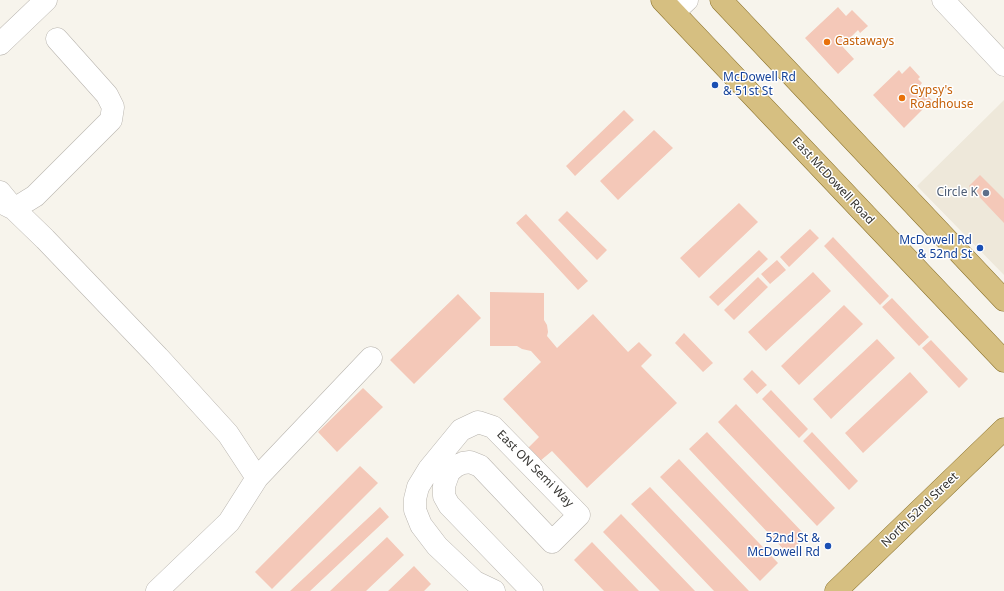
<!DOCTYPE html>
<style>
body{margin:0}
canvas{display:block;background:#f7f4ec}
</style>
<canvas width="1004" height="591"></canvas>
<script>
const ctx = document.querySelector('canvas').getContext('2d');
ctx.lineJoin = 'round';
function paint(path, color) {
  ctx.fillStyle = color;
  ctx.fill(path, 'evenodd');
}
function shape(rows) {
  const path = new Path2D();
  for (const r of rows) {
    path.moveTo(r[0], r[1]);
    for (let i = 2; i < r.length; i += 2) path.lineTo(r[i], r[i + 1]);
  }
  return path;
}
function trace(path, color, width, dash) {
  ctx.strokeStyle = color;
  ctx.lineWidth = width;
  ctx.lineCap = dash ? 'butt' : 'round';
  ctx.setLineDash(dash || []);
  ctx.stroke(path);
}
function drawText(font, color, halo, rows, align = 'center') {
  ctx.font = font + ' "Noto Sans",sans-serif';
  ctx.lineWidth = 3;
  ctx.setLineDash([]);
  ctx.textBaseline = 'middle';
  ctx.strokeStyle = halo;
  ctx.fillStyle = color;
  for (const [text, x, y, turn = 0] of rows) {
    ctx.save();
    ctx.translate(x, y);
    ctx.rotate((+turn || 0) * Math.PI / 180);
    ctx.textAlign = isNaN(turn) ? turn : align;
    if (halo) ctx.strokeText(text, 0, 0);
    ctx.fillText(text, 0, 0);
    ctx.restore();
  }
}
paint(shape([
 [1004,100,1004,275,917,186]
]), '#eee8da');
paint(shape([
 [838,7,846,16,852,10,868,26,860,33,858,30,842,46,854,59,838,74,805,38],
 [910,66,920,77,918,79,922,83,917,89,923,95,925,93,932,100,904,128,873,95,899,70,902,74],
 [624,110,634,120,575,176,566,166],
 [654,130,673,148,618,200,600,181],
 [980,175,1004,199,1004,223,969,186],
 [739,203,758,222,699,278,680,258],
 [567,211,607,250,597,260,558,220],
 [526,214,588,281,578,290,516,223],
 [810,229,819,238,789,267,780,257],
 [833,237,889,296,880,305,824,246],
 [759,250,768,259,718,306,709,297],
 [777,260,786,270,770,284,761,274],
 [813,272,831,291,766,351,748,332],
 [758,277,768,287,734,320,724,310],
 [490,292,544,293,544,320,547,325,548,332,547,336,557,348,593,314,628,352,639,342,652,355,641,366,677,403,587,488,552,451,540,461,528,448,539,437,503,399,541,362,531,351,522,349,517,346,490,346],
 [458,294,481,318,414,384,390,360],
 [892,298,929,337,919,346,882,307],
 [844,305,863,324,799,385,781,366],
 [684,333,713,363,703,372,675,343],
 [877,339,895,358,831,419,813,399],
 [931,340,968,379,959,388,922,348],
 [752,370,767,385,757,394,743,379],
 [910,372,928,392,863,453,845,433],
 [363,388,383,407,337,452,318,432],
 [771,390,808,429,799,438,762,399],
 [736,404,835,508,817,526,718,422],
 [707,432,806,536,788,554,689,449],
 [812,432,858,481,849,490,803,441],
 [679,459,778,563,760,581,660,477],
 [360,466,378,483,272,589,255,572],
 [650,487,749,591,714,591,631,504],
 [380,507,389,517,310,591,290,591],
 [621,514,695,591,660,591,603,532],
 [387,537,404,555,366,591,330,591],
 [829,541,832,544,827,549,823,545],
 [592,542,639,591,604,591,574,560],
 [414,566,431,584,424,591,388,591]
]), '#f4c8b8');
const minor = shape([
 [943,0,1004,65],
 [674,12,687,0],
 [57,39,107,95,113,107,111,120,35,196,14,209,45,239,158,357,228,434,257,478,229,522,157,591],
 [0,44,46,0],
 [0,192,14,209,0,202],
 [257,478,371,358],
 [494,591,475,582,437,546,421,525,415,510,415,499,418,487,429,469,461,430,478,422,493,427,579,515,552,542,480,466,470,462,463,463,456,466,449,472,444,486,444,496,449,505,532,591]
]);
const major = shape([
 [662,0,1004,361],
 [721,0,1004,300],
 [836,591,1004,429]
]);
trace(minor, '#b9b5af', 23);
trace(major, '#8c732e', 23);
trace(minor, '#fff', 22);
trace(major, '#d6bf81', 22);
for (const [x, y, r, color] of [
 [827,42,4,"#e8710a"],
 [715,85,4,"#1a4fb4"],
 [902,98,4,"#e8710a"],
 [986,193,4,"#5c6f8a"],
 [980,248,4,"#1a4fb4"],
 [828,546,4,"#1a4fb4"]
]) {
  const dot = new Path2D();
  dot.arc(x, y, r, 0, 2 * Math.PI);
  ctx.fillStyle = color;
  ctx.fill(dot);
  trace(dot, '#fff', 1.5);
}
drawText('12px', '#c56008', '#fff', [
 ["Castaways",835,42],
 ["Gypsy's",910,91],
 ["Roadhouse",910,105]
], 'left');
drawText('12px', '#164399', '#fff', [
 ["McDowell Rd",723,78,"left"],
 ["& 51st St",723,92,"left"],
 ["McDowell Rd",972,241],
 ["& 52nd St",972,255],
 ["52nd St &",820,539],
 ["McDowell Rd",820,553]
], 'right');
drawText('12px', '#353431', '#fff', [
 ["East McDowell Road",833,181,47],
 ["East ON Semi Way",535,469,45],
 ["North 52nd Street",920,510,-44]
]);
drawText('12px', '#4e5e75', '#fff', [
 ["Circle K",978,193]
], 'right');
</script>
